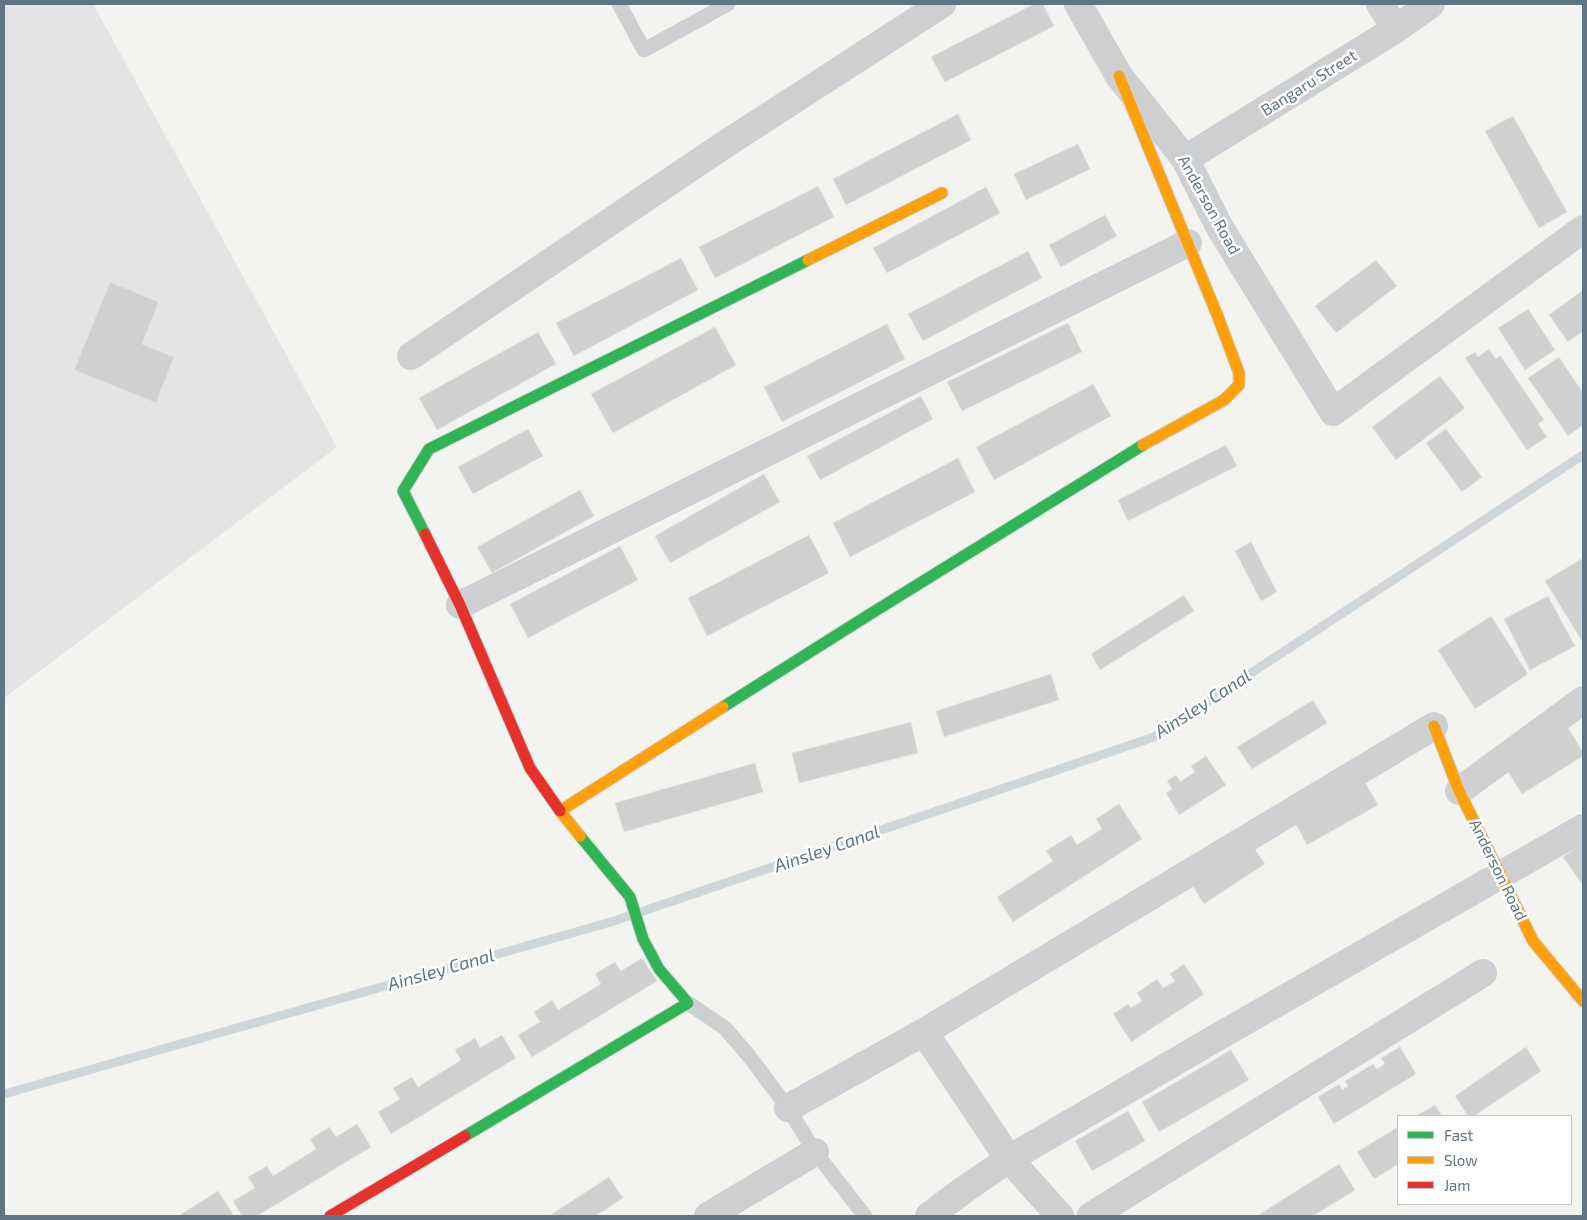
<!DOCTYPE html>
<style>
body{margin:0}
#map{position:relative;width:1587px;height:1220px;overflow:hidden;background:#f3f3f0;font-family:"Exo 2",sans-serif}
canvas{display:block}
.frame{position:absolute;inset:0;border:5px solid #607484;pointer-events:none}
.legend{position:absolute;left:1397px;top:1115px;width:175px;height:90px;box-sizing:border-box;background:#fff;border:1px solid #bfc7ce;margin:0;padding:6px 9px;list-style:none;font-size:15px;color:#607484}
.legend li{display:flex;align-items:center;gap:10px;height:25px}
.legend b{width:25px;border:1px solid #bfc7ce}
</style>
<div id="map">
<canvas width="1587" height="1220"></canvas>
<div class="frame"></div>
<ul class="legend">
<li><b style="height:6px;background:#30b455"></b>Fast</li>
<li><b style="height:6px;background:#ff9f0a"></b>Slow</li>
<li><b style="height:6px;background:#e5322d"></b>Jam</li>
</ul>
</div>
<script>
const ctx = document.querySelector('canvas').getContext('2d');
ctx.lineJoin = 'round';
function paint(path, color) {
  ctx.fillStyle = color;
  ctx.fill(path, 'evenodd');
}
function shape(rows) {
  const path = new Path2D();
  for (const r of rows) {
    path.moveTo(r[0], r[1]);
    for (let i = 2; i < r.length; i += 2) path.lineTo(r[i], r[i + 1]);
  }
  return path;
}
function trace(path, color, width, dash) {
  ctx.strokeStyle = color;
  ctx.lineWidth = width;
  ctx.lineCap = dash ? 'butt' : 'round';
  ctx.setLineDash(dash || []);
  ctx.stroke(path);
}
function drawText(font, color, halo, rows, align = 'center') {
  ctx.font = font + ' "Exo 2",sans-serif';
  ctx.lineWidth = 5;
  ctx.setLineDash([]);
  ctx.textBaseline = 'middle';
  ctx.strokeStyle = halo;
  ctx.fillStyle = color;
  for (const [text, x, y, turn = 0] of rows) {
    ctx.save();
    ctx.translate(x, y);
    ctx.rotate((+turn || 0) * Math.PI / 180);
    ctx.textAlign = isNaN(turn) ? turn : align;
    if (halo) ctx.strokeText(text, 0, 0);
    ctx.fillText(text, 0, 0);
    ctx.restore();
  }
}
paint(shape([
 [4,4,93,4,337,447,4,698]
]), '#e3e4e3');
trace(shape([
 [4,1094,611,922,1154,737,1583,455]
]), '#ced6d9', 9);
const building = shape([
 [1034,4,1043,4,1054,26,945,82,931,57,1034,4],
 [958,114,971,140,846,205,833,179,958,114],
 [1513,116,1567,212,1539,228,1485,131,1513,116],
 [1078,144,1090,169,1026,200,1014,174,1078,144],
 [818,186,834,217,715,278,699,247,818,186],
 [986,187,1000,213,887,273,873,248,986,187],
 [1105,215,1117,236,1061,267,1049,245,1105,215],
 [1028,251,1042,278,923,341,908,314,1028,251],
 [681,258,698,290,574,356,556,323,681,258],
 [1376,260,1397,286,1336,333,1315,306,1376,260],
 [110,282,159,302,142,344,174,357,156,403,74,370,110,282],
 [1583,290,1583,331,1568,342,1549,315,1583,290],
 [1528,309,1555,350,1525,370,1498,328,1528,309],
 [1068,323,1082,352,962,411,947,382,1068,323],
 [887,324,905,359,782,422,764,387,887,324],
 [715,327,736,365,613,433,591,394,715,327],
 [538,332,556,364,437,430,419,398,538,332],
 [1489,349,1496,359,1500,355,1544,420,1538,424,1547,437,1527,450,1465,358,1475,352,1478,357,1489,349],
 [1559,357,1583,393,1583,425,1568,436,1528,378,1559,357],
 [1440,376,1465,408,1396,460,1372,427,1440,376],
 [1093,384,1111,416,994,480,976,447,1093,384],
 [921,396,933,419,820,480,807,456,921,396],
 [528,429,543,456,473,494,458,467,528,429],
 [1446,429,1482,477,1462,492,1426,443,1446,429],
 [1226,445,1237,466,1128,521,1118,500,1226,445],
 [958,458,975,492,850,557,833,523,958,458],
 [764,474,780,502,670,563,655,536,764,474],
 [580,490,594,516,492,573,477,547,580,490],
 [809,535,829,573,707,636,688,598,809,535],
 [1251,542,1277,592,1261,601,1235,551,1251,542],
 [620,546,638,580,528,638,510,604,620,546],
 [1581,559,1583,562,1582,641,1545,581,1581,559],
 [1184,595,1194,611,1100,670,1091,654,1184,595],
 [1548,596,1575,646,1530,670,1504,619,1548,596],
 [1491,616,1528,674,1475,709,1438,650,1491,616],
 [1051,674,1059,700,944,737,936,711,1051,674],
 [1313,700,1327,723,1252,769,1237,747,1313,700],
 [1557,710,1583,752,1583,756,1522,794,1494,749,1557,710],
 [911,722,918,753,799,783,792,753,911,722],
 [1206,756,1226,785,1179,815,1166,793,1172,789,1167,781,1176,775,1180,782,1195,772,1191,766,1206,756],
 [755,763,763,792,624,832,615,803,755,763],
 [1362,777,1378,805,1307,845,1292,817,1362,777],
 [1119,804,1142,839,1013,922,997,897,1053,861,1046,851,1071,835,1077,845,1102,829,1096,819,1119,804],
 [1250,842,1265,864,1204,904,1190,882,1250,842],
 [1583,843,1583,885,1563,857,1583,843],
 [642,958,657,981,532,1057,518,1035,540,1022,534,1012,552,1000,558,1010,601,984,595,974,615,962,621,971,642,958],
 [1184,964,1204,994,1131,1042,1113,1014,1128,1004,1131,1008,1142,1001,1137,993,1157,979,1163,988,1175,981,1170,974,1184,964],
 [502,1035,516,1058,391,1134,378,1112,400,1099,393,1088,412,1077,418,1087,461,1060,455,1050,475,1038,480,1048,502,1035],
 [1400,1047,1416,1074,1334,1124,1318,1097,1339,1084,1342,1090,1348,1086,1345,1081,1373,1064,1377,1069,1385,1064,1381,1058,1400,1047],
 [1526,1047,1541,1071,1474,1116,1468,1116,1455,1096,1526,1047],
 [1231,1050,1249,1080,1159,1132,1142,1102,1231,1050],
 [1435,1105,1442,1116,1416,1116,1435,1105],
 [1128,1111,1145,1141,1092,1171,1075,1141,1128,1111],
 [357,1124,371,1147,257,1216,242,1216,233,1201,255,1188,248,1177,267,1166,273,1176,316,1149,310,1139,329,1127,336,1137,357,1124],
 [1398,1127,1398,1164,1374,1179,1357,1152,1398,1127],
 [1339,1164,1355,1190,1313,1216,1261,1216,1260,1214,1339,1164],
 [609,1177,623,1198,595,1216,549,1216,609,1177],
 [218,1191,234,1216,178,1216,218,1191]
]);
paint(building, '#cfd1d0');
trace(building, '#e2e2e0', 1);
const fast = shape([
 [425,534,403,491,429,449,808,260],
 [723,707,867,616,1143,445],
 [465,1136,688,1003,659,969,643,939,630,897,580,836]
]);
const slow = shape([
 [1119,76,1218,317,1239,373,1239,385,1224,400,1143,445],
 [808,260,942,193],
 [1434,726,1459,791,1533,941,1583,1001],
 [580,836,560,811,723,707]
]);
const jam = shape([
 [425,534,460,605,530,768,560,811],
 [330,1216,465,1136]
]);
trace(fast, '#ced0d0', 13);
trace(slow, '#ced0d0', 13);
trace(jam, '#ced0d0', 13);
trace(shape([
 [619,4,644,50,728,4],
 [688,1003,725,1028,749,1056,788,1108,815,1152,865,1216]
]), '#cecfd0', 15);
trace(shape([
 [1078,4,1119,76,1185,159,1220,228,1333,412,1583,229],
 [1380,4,1396,29],
 [1185,159,1396,29,1431,4],
 [411,356,724,145,942,4],
 [460,605,1188,243],
 [1459,791,1583,700],
 [924,1032,1009,1159,1060,1216],
 [788,1108,924,1032,1434,726],
 [708,1216,815,1152],
 [929,1216,965,1189,1009,1159,1214,1039,1583,828],
 [1091,1216,1483,973]
]), '#cecfd0', 28);
trace(fast, '#30b455', 11);
trace(slow, '#ff9f0a', 11);
trace(jam, '#e5322d', 11);
drawText('16px', '#607484', '#fff', [
 ["Bangaru Street",1309,83,-32],
 ["Anderson Road",1209,205,61],
 ["Anderson Road",1498,870,64]
]);
drawText('italic 18px', '#5b7782', '#fff', [
 ["Ainsley Canal",1203,704,-33],
 ["Ainsley Canal",827,849,-19],
 ["Ainsley Canal",441,970,-16]
]);
</script>
